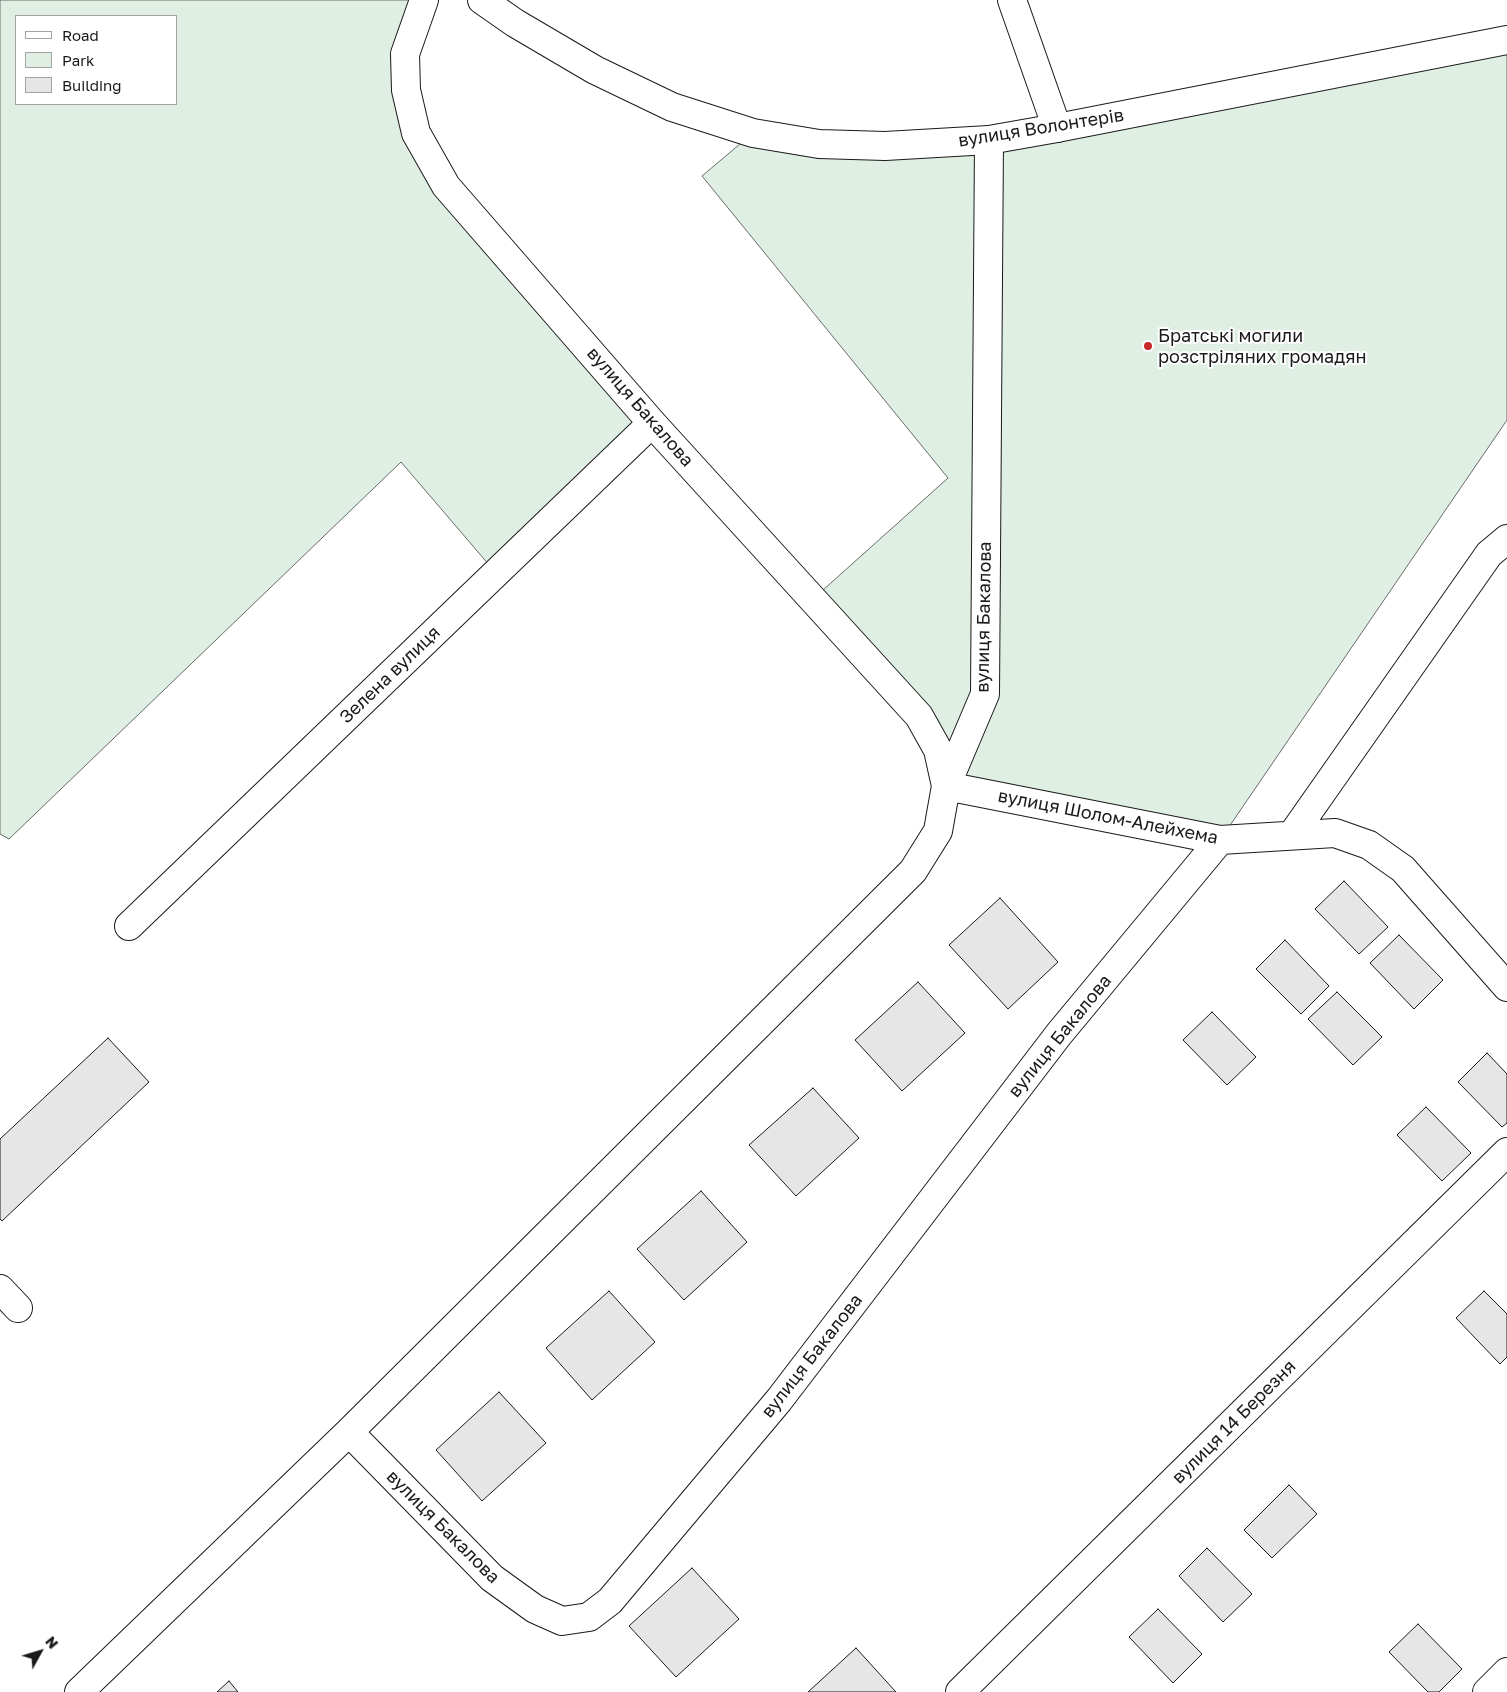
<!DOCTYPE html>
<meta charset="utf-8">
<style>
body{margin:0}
#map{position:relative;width:1507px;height:1692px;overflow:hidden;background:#fff;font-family:"Golos Text",sans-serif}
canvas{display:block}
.legend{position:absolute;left:15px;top:15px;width:162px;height:90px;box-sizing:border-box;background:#fff;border:1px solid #a3a3a3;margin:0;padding:6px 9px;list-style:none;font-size:15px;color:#1a1a1a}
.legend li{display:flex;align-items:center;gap:10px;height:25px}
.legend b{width:25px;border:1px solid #a3a3a3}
.north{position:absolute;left:15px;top:1627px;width:50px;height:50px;-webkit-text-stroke:4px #fff;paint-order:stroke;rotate:51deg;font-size:14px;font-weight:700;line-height:20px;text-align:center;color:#1a1a1a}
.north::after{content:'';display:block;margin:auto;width:18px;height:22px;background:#1a1a1a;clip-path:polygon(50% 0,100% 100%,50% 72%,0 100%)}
</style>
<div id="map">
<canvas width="1507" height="1692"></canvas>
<ul class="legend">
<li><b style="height:6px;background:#fff"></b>Road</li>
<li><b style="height:14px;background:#e0efe3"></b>Park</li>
<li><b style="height:14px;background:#e6e6e6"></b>Building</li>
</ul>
<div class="north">N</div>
</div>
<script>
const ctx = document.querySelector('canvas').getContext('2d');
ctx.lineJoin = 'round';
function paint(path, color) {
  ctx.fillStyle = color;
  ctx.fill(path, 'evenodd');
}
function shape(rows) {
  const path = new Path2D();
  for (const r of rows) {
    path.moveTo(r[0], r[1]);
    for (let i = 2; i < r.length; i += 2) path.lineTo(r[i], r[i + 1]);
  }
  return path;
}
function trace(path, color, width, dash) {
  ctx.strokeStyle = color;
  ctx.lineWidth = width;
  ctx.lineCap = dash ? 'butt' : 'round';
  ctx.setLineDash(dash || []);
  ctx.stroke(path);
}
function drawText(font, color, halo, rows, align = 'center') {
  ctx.font = font + ' "Golos Text",sans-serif';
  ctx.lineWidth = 4;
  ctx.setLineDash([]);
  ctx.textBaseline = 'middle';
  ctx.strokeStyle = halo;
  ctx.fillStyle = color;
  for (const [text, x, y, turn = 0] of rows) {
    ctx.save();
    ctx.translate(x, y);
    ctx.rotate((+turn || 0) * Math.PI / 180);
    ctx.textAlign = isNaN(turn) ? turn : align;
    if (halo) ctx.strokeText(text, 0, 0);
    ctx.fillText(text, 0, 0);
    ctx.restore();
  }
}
const green = shape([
 [0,0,424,0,405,54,416,133,652,423,496,573,401,462,9,839,0,834,0,0],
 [16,16,176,16,176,104,16,104,16,16],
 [1507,40,1507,420,1220,840,946,786,938,750,813,599,948,478,702,176,753,133,885,146,1507,40]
]);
paint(green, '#e0efe3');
trace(green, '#6a6a6a', 1);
const building = shape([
 [1344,881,1388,927,1359,954,1315,909,1344,881],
 [1000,898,1058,962,1008,1009,949,945,1000,898],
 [1399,935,1443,980,1414,1009,1370,963,1399,935],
 [1285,940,1329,986,1301,1014,1256,969,1285,940],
 [918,982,965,1033,902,1091,855,1040,918,982],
 [1337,992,1382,1037,1353,1065,1308,1019,1337,992],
 [1212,1012,1256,1057,1227,1085,1183,1040,1212,1012],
 [108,1038,149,1082,2,1221,0,1219,0,1139,108,1038],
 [1487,1053,1507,1074,1507,1123,1502,1127,1458,1082,1487,1053],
 [813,1088,859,1138,796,1196,749,1145,813,1088],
 [1426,1107,1471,1153,1442,1181,1397,1135,1426,1107],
 [701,1191,747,1242,684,1300,637,1249,701,1191],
 [609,1291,655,1342,592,1400,546,1348,609,1291],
 [1484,1291,1507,1314,1507,1357,1500,1364,1456,1318,1484,1291],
 [499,1392,546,1443,482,1501,436,1450,499,1392],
 [1289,1485,1317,1514,1272,1558,1244,1530,1289,1485],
 [1207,1548,1252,1594,1223,1622,1179,1576,1207,1548],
 [692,1568,739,1619,676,1677,629,1626,692,1568],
 [1158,1609,1202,1654,1173,1683,1129,1637,1158,1609],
 [1418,1624,1462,1669,1439,1692,1428,1692,1389,1652,1418,1624],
 [856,1648,896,1692,808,1692,856,1648],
 [229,1681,238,1692,217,1692,229,1681]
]);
paint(building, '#e6e6e6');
trace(building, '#1a1a1a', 1);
const street = shape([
 [989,140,985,694,946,786,1220,840,1335,833,1369,845,1403,869,1507,987],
 [1292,835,1489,554,1507,539],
 [129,926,652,423],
 [0,1289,18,1308],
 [349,1432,492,1578,535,1609,562,1621,589,1617,610,1601,779,1400,1059,1034,1220,840],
 [79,1692,349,1432,913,871,938,831,946,786,938,750,919,716,652,423,446,186,416,133,406,90,405,54,424,0],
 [960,1692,1507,1152],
 [1487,1692,1507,1672]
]);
const secondary = shape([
 [1012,0,1057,128]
]);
const primary = shape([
 [482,0,515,23,595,70,672,107,753,133,819,144,885,146,989,140,1057,128,1507,40]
]);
trace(street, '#1a1a1a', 30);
trace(secondary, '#1a1a1a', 30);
trace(primary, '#1a1a1a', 30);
trace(street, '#fff', 28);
trace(secondary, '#fff', 28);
trace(primary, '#fff', 28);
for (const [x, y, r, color] of [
 [1148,346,5,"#c62828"]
]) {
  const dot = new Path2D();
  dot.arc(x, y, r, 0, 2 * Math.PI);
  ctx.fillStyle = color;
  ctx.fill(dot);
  trace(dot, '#fff', 2);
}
drawText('18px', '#1a1a1a', '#fff', [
 ["вулиця Волонтерів",1041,128,-9],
 ["вулиця Бакалова",640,407,49],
 ["вулиця Бакалова",984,617,-89],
 ["Зелена вулиця",390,675,-44],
 ["вулиця Шолом-Алейхема",1108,817,11],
 ["вулиця Бакалова",1060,1036,-51],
 ["вулиця Бакалова",812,1356,-52],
 ["вулиця 14 Березня",1234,1422,-45],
 ["вулиця Бакалова",443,1527,45]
]);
drawText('18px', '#1a1a1a', '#fff', [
 ["Братські могили",1158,336],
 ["розстріляних громадян",1158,357]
], 'left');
</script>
